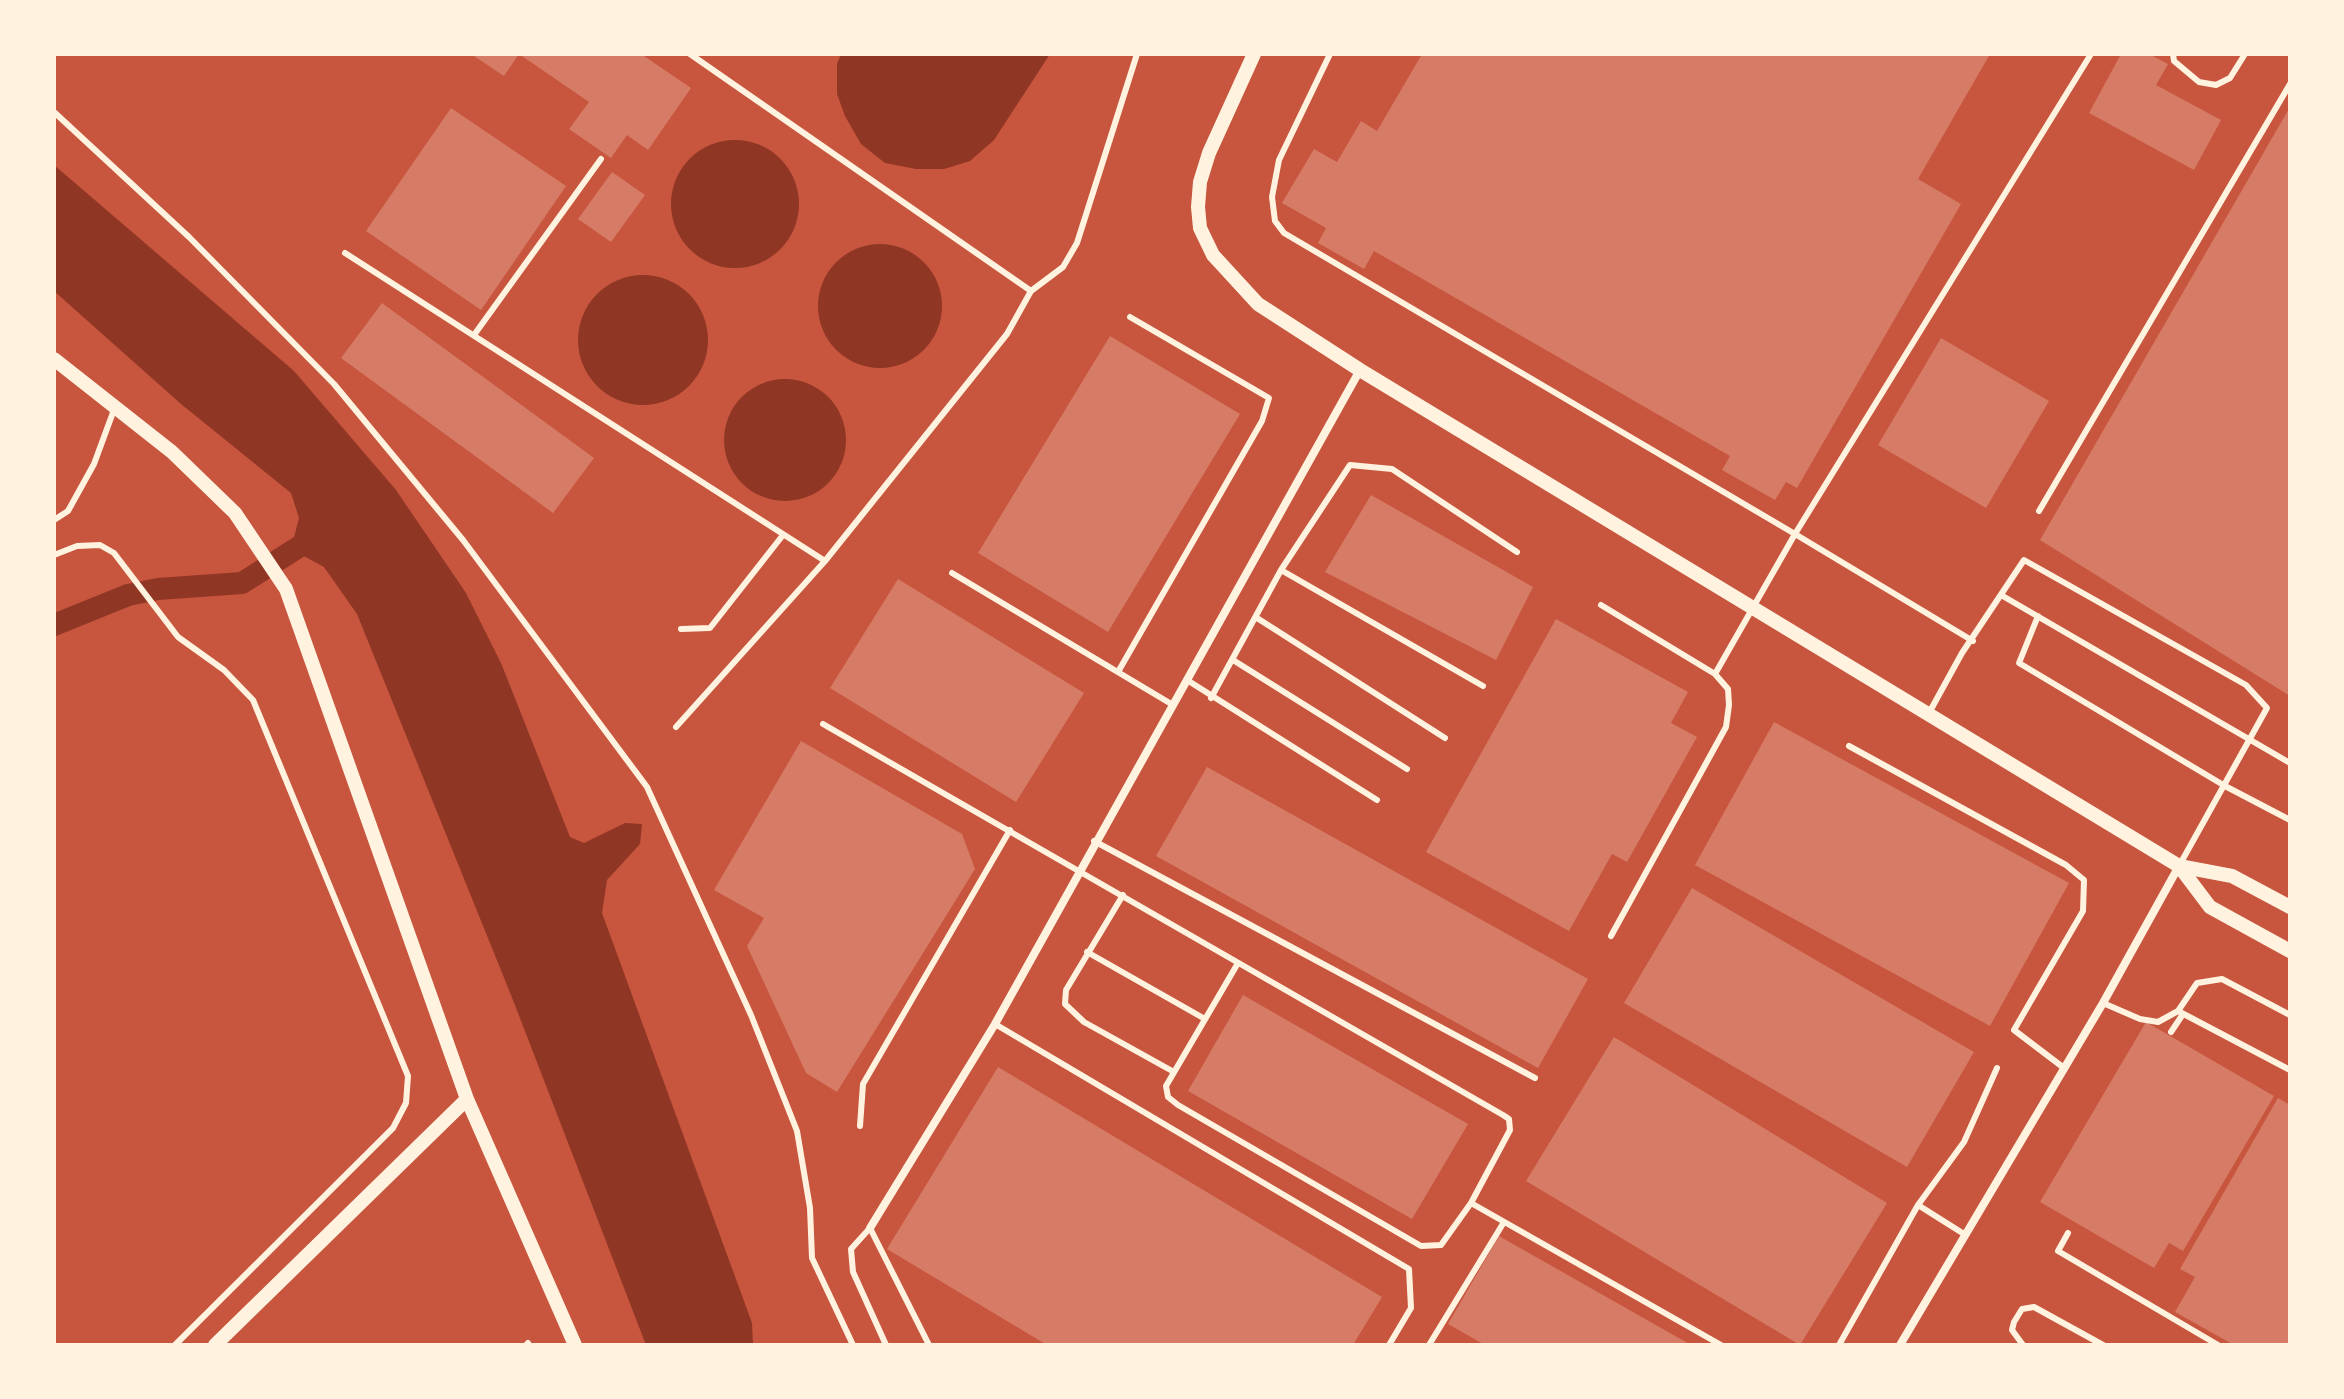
<!DOCTYPE html>
<style>
body{margin:0}
#map{position:relative;width:2344px;height:1399px;overflow:hidden;background:#c8553d;font-family:"IBM Plex Sans",sans-serif}
canvas{display:block}
.frame{position:absolute;inset:0;border:56px solid #fff3e0;pointer-events:none}
</style>
<div id="map">
<canvas width="2344" height="1399"></canvas>
<div class="frame"></div>
</div>
<script>
const ctx = document.querySelector('canvas').getContext('2d');
ctx.lineJoin = 'round';
function paint(path, color) {
  ctx.fillStyle = color;
  ctx.fill(path, 'evenodd');
}
function shape(rows) {
  const path = new Path2D();
  for (const r of rows) {
    if (r.length === 3) {
      path.moveTo(r[0] + r[2], r[1]);
      path.arc(r[0], r[1], r[2], 0, 2 * Math.PI);
      continue;
    }
    path.moveTo(r[0], r[1]);
    for (let i = 2; i < r.length; i += 2) path.lineTo(r[i], r[i + 1]);
  }
  return path;
}
function trace(path, color, width, dash) {
  ctx.strokeStyle = color;
  ctx.lineWidth = width;
  ctx.lineCap = dash ? 'butt' : 'round';
  ctx.setLineDash(dash || []);
  ctx.stroke(path);
}
paint(shape([
 [841,54,1050,54,994,140,970,161,944,169,916,169,885,163,861,144,845,116,837,94,837,64],
 [735,204,64],
 [54,165,294,371,396,490,466,593,501,663,570,837,584,843,625,823,642,824,640,844,607,880,602,913,752,1323,753,1345,646,1345,513,1000,357,614,324,567,291,549,299,518,291,493,181,404,54,291],
 [880,306,62],
 [643,340,65],
 [785,440,61]
]), '#8f3625');
trace(shape([
 [54,625,128,595,158,589,242,583,316,536]
]), '#8f3625', 22);
paint(shape([
 [471,54,519,54,504,76],
 [519,54,641,54,691,88,648,150,627,135,611,158,569,129,589,102],
 [1422,54,1990,54,1918,179,1961,204,1797,488,1786,482,1775,500,1722,470,1730,456,1374,251,1364,269,1318,243,1326,228,1282,203,1314,149,1337,162,1361,121,1377,131],
 [2121,54,2149,54,2168,64,2156,85,2221,120,2194,170,2089,113],
 [2290,107,2290,696,2040,540],
 [451,108,566,186,481,310,366,231],
 [612,172,645,195,611,242,578,219],
 [382,303,594,458,553,513,341,358],
 [1110,336,1240,414,1108,632,978,553],
 [1941,338,2049,401,1986,508,1878,445],
 [1371,495,1533,587,1496,660,1325,572],
 [898,579,1084,693,1016,802,830,688],
 [1556,619,1688,692,1671,723,1697,737,1627,862,1612,854,1569,931,1426,852],
 [1774,722,2069,883,1990,1026,1695,865],
 [801,741,962,834,975,869,837,1092,806,1073,747,946,764,918,714,890],
 [1207,767,1588,979,1538,1068,1156,856],
 [1692,888,1974,1052,1907,1167,1624,1003],
 [1243,995,1468,1124,1412,1219,1188,1091],
 [2146,1022,2274,1096,2183,1251,2169,1243,2154,1268,2040,1202],
 [1614,1037,1887,1203,1800,1345,1526,1181],
 [998,1067,1382,1297,1353,1345,1047,1345,887,1249],
 [2278,1098,2290,1105,2290,1345,2234,1345,2175,1312,2195,1277,2180,1269],
 [1499,1236,1691,1345,1485,1345,1448,1324]
]), '#d67c66');
trace(shape([
 [690,54,1031,291,1063,267,1077,243,1137,54],
 [1330,54,1279,160,1272,197,1275,221,1284,233,1795,534,2091,54],
 [2173,54,2174,61,2199,82,2216,85,2230,78,2245,54],
 [54,112,189,237,334,384,463,540,647,787,751,1015,797,1131,810,1208,812,1258,853,1345],
 [345,253,825,561],
 [474,335,601,159],
 [2039,511,2290,84],
 [54,520,68,511,94,464,115,407],
 [54,555,77,546,100,545,114,553,178,637,224,670,253,700,408,1076,406,1103,393,1128,175,1345],
 [1281,570,1483,686],
 [952,573,1173,705],
 [2001,595,2290,763],
 [1601,605,1715,674,1728,689,1729,705,1726,727,1611,936],
 [2038,616,2019,663,2225,786,2290,820],
 [1257,618,1445,738],
 [681,629,710,628,783,535],
 [1233,660,1407,769],
 [1118,672,1262,421,1269,398,1130,317],
 [1715,674,1795,534,1973,641],
 [1187,680,1377,800],
 [1211,698,1281,570,1350,465,1392,469,1517,552],
 [1929,713,1962,653,2024,560,2246,685,2267,708,2179,866],
 [823,724,1503,1115,1509,1119,1510,1130,1471,1203],
 [676,727,825,561,1007,334,1031,291],
 [1849,746,2066,865,2084,880,2083,911,2014,1030,2064,1068],
 [1094,841,1535,1078],
 [1123,895,1066,990,1065,1004,1084,1022,1174,1072],
 [1087,952,1205,1019],
 [1238,963,1166,1086,1168,1097,1178,1105,1421,1246,1441,1245,1471,1203,1721,1345],
 [2103,1003,2140,1019,2158,1022,2178,1011,2197,983,2222,979,2290,1015],
 [2178,1011,2290,1070],
 [995,1024,1409,1269,1411,1308,1389,1345],
 [2171,1032,2183,1014],
 [860,1126,863,1084,1010,830],
 [2068,1233,2058,1251,2218,1345],
 [1964,1234,1918,1205,1964,1142,1997,1068],
 [526,1345,528,1343],
 [886,1345,853,1272,851,1249,870,1228,929,1345],
 [1429,1345,1504,1222],
 [1839,1345,1918,1205],
 [2023,1345,2012,1330,2014,1322,2022,1309,2034,1307,2103,1345]
]), '#fff3e0', 6);
trace(shape([
 [870,1228,995,1024,1360,370],
 [1900,1345,2103,1003,2179,866]
]), '#fff3e0', 8);
trace(shape([
 [1254,54,1209,153,1200,182,1198,207,1200,228,1213,255,1258,304,1360,370,2179,866,2232,876,2290,907],
 [54,359,172,452,235,513,286,589,467,1099,575,1345],
 [2179,866,2210,907,2290,951],
 [215,1345,467,1099]
]), '#fff3e0', 14);
</script>
